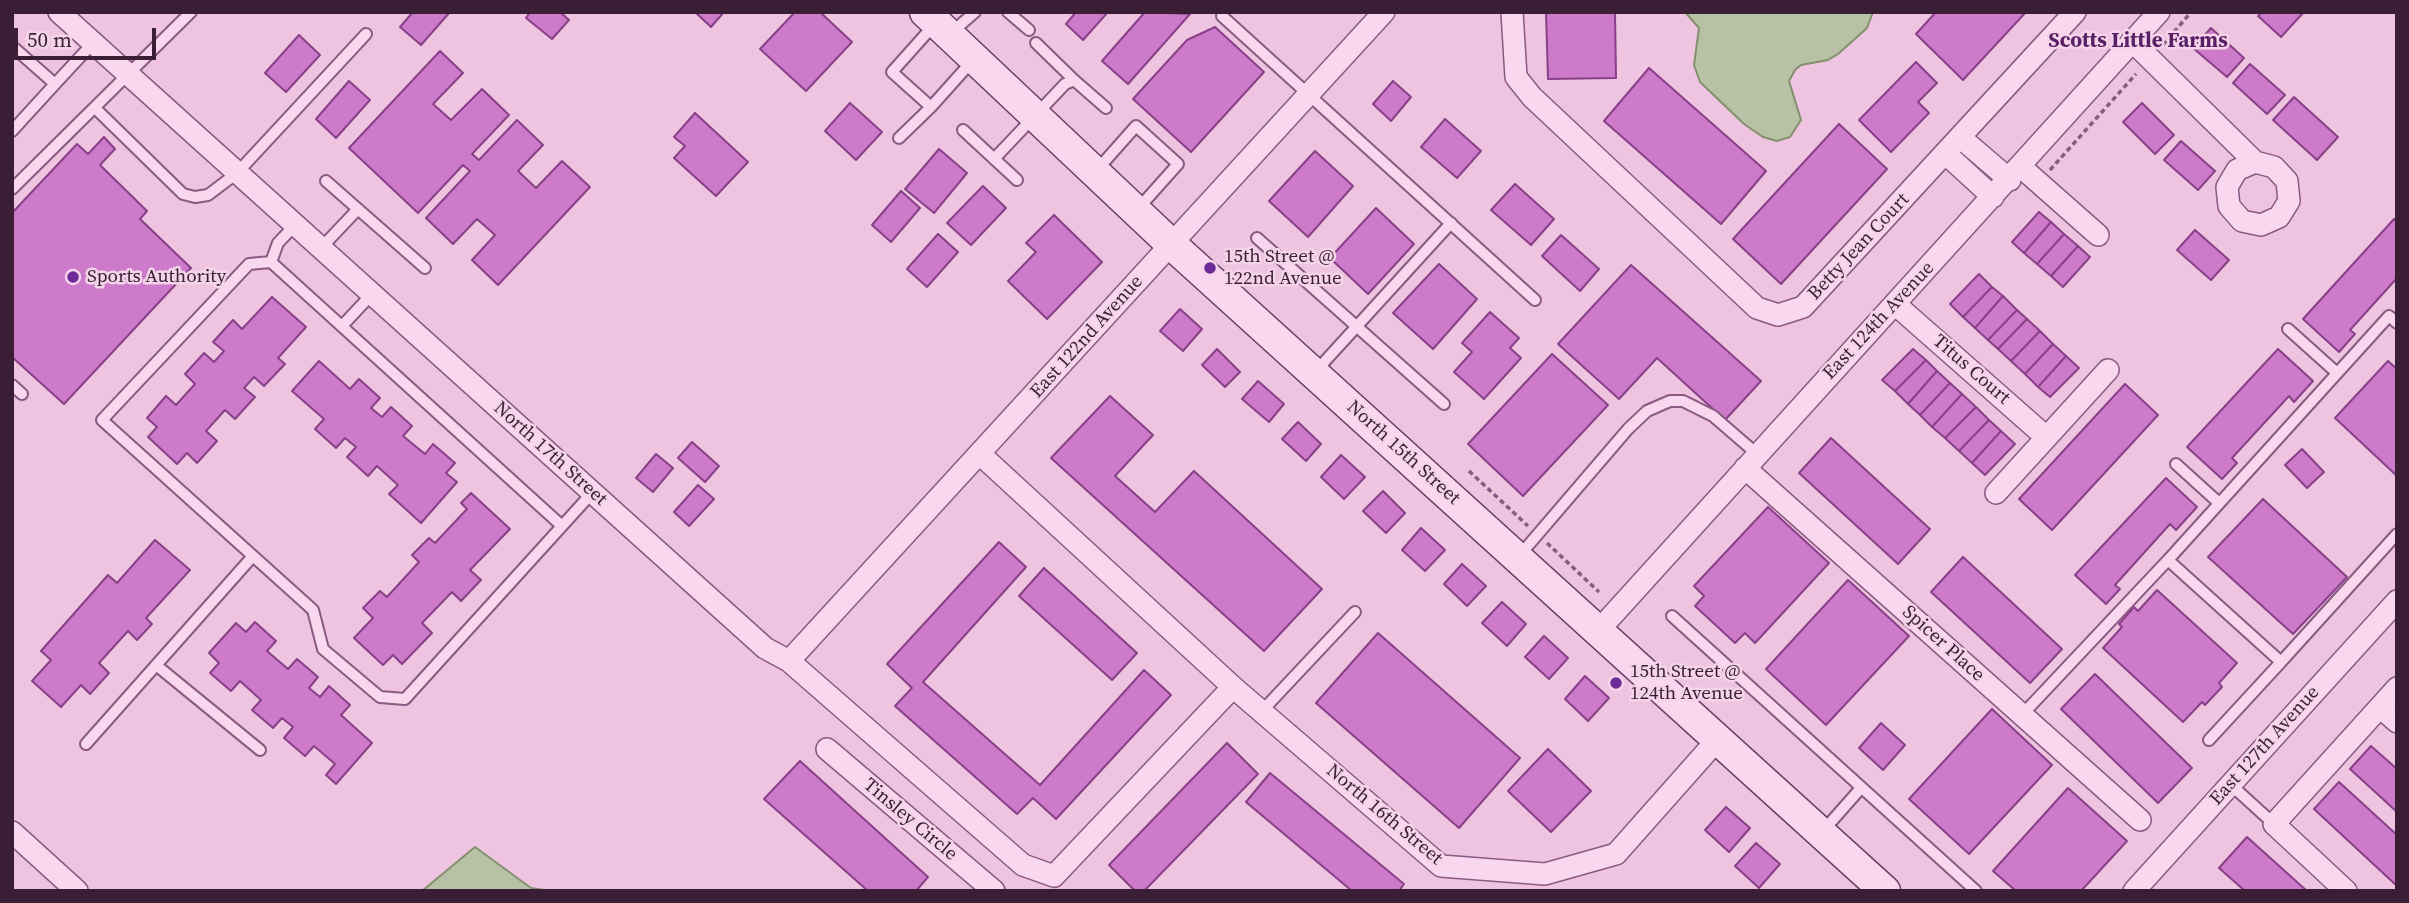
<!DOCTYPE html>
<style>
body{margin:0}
#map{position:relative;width:2409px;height:903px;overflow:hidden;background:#eec4e1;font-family:"Source Serif 4",serif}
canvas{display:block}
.frame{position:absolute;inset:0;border:14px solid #391e36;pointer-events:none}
.scale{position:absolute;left:14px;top:28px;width:142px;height:32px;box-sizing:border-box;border:4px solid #391e36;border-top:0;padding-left:9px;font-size:21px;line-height:24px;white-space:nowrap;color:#391e36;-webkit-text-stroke:5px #f5d4ea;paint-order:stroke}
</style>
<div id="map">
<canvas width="2409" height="903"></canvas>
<div class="frame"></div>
<div class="scale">50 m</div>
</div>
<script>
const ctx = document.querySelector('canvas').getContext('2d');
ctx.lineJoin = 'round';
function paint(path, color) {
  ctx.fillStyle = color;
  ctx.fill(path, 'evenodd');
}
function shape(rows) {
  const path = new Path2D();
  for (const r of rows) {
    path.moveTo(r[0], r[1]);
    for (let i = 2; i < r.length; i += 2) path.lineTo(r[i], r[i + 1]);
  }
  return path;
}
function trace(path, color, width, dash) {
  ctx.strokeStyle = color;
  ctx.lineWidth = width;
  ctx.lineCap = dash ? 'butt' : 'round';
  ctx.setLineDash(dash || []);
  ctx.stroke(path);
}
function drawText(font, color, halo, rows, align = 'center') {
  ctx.font = font + ' "Source Serif 4",serif';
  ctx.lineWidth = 5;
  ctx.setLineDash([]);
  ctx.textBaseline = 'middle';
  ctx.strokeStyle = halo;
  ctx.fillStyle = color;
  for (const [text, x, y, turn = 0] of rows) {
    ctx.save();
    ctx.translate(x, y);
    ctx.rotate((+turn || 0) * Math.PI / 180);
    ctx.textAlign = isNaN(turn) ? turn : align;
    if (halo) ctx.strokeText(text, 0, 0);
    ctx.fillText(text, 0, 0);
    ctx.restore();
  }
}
const water = shape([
 [1685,12,1873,12,1867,28,1838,54,1828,60,1801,65,1795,70,1789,81,1801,120,1790,137,1777,141,1763,137,1744,124,1700,82,1694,65,1699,28,1685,12],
 [475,847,531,888,550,891,422,891,475,847]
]);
paint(water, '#b8c1a6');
trace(water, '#83906d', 2);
const building = shape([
 [413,12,450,12,421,45,400,27,413,12],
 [530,12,560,12,569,20,552,39,526,18,530,12],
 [695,12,724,12,711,27,695,12],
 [795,12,820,12,852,42,806,91,760,49,795,12],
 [1076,12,1108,12,1083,40,1066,24,1076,12],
 [1145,12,1190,14,1128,84,1102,61,1145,12],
 [1546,12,1615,12,1616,78,1548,79,1546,12],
 [1936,12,2026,12,1963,80,1916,34,1936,12],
 [2262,12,2304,12,2281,37,2258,16,2262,12],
 [1215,27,1264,72,1191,152,1133,99,1187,40,1215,27],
 [2211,28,2244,58,2227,77,2193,48,2211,28],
 [299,35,320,55,286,92,265,73,299,35],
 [440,51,463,73,433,104,451,120,482,89,509,115,472,154,479,160,517,120,543,145,518,171,536,188,562,161,590,187,498,285,472,260,495,235,477,219,453,244,426,218,470,171,463,165,418,213,349,148,440,51],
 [1916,62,1937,83,1918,102,1929,113,1891,152,1859,120,1916,62],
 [2250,64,2285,95,2267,114,2233,83,2250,64],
 [1649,68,1766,171,1721,224,1604,121,1649,68],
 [349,81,370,100,336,138,316,119,349,81],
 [1393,81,1411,97,1391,121,1373,104,1393,81],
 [2294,97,2338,137,2317,160,2273,120,2294,97],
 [850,103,882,132,856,160,825,131,850,103],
 [2142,103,2174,135,2155,154,2123,122,2142,103],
 [695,113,748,162,716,196,674,158,685,146,674,137,695,113],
 [1445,119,1481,151,1457,178,1421,147,1445,119],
 [1839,124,1887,169,1781,284,1733,239,1839,124],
 [104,137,115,149,100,165,147,211,140,219,191,268,64,404,12,357,12,213,77,144,88,154,104,137],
 [2181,141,2215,171,2198,190,2164,160,2181,141],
 [939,149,967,173,934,213,905,189,939,149],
 [1315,151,1353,186,1308,237,1269,201,1315,151],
 [1515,184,1554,219,1531,245,1491,210,1515,184],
 [983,186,1006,208,971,245,947,223,983,186],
 [901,191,920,208,891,242,872,225,901,191],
 [1376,208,1414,244,1368,294,1330,258,1376,208],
 [2039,212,2051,222,2024,253,2012,242,2039,212],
 [1054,215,1102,262,1047,319,1008,281,1036,252,1026,243,1054,215],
 [2394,219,2397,222,2397,278,2350,330,2355,334,2339,352,2303,319,2394,219],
 [2051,222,2064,234,2037,264,2024,253,2051,222],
 [2195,230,2229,260,2211,280,2177,250,2195,230],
 [938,234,958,252,927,287,907,269,938,234],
 [2064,234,2078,246,2051,276,2037,264,2064,234],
 [1561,235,1599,269,1580,291,1542,256,1561,235],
 [2078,246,2090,257,2063,287,2051,276,2078,246],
 [1439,264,1477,299,1433,349,1393,313,1439,264],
 [1631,265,1761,381,1725,420,1657,358,1619,399,1558,344,1631,265],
 [1979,274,1992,287,1963,317,1950,304,1979,274],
 [1992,287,2003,296,1975,328,1963,317,1992,287],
 [2003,296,2017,310,1988,340,1975,328,2003,296],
 [272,297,306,327,278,358,285,364,264,386,254,377,244,388,255,397,235,419,225,410,206,431,217,441,197,463,187,453,177,464,148,437,157,427,147,418,166,396,176,405,195,384,185,374,204,353,214,362,224,351,213,342,233,320,242,329,272,297],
 [1180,309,1202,329,1183,351,1160,331,1180,309],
 [2017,310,2027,319,1998,349,1988,340,2017,310],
 [1490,312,1519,338,1510,348,1521,358,1484,399,1454,372,1472,352,1462,343,1490,312],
 [2027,319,2040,331,2011,361,1998,349,2027,319],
 [2040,331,2053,344,2025,374,2011,361,2040,331],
 [2053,344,2066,356,2038,387,2025,374,2053,344],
 [1217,349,1240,372,1225,387,1202,365,1217,349],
 [1913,349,1926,360,1895,391,1882,380,1913,349],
 [2278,349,2313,381,2294,402,2289,396,2232,458,2237,463,2222,479,2187,447,2278,349],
 [1552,354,1608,405,1523,496,1468,444,1552,354],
 [2066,356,2079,368,2050,397,2038,387,2066,356],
 [1926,360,1937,371,1908,404,1895,391,1926,360],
 [319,361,350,389,359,379,380,398,371,408,382,417,391,407,412,426,403,436,425,454,433,444,455,463,446,473,457,482,421,523,389,494,398,485,377,466,368,476,347,457,356,447,345,438,336,448,315,429,324,419,292,391,319,361],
 [2388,361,2397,369,2397,476,2335,418,2388,361],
 [1937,371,1950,383,1920,415,1908,404,1937,371],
 [1258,381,1284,404,1269,422,1242,399,1258,381],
 [1950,383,1962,394,1932,427,1920,415,1950,383],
 [2125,384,2158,415,2052,530,2019,499,2125,384],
 [1962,394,1976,407,1945,438,1932,427,1962,394],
 [1110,396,1153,435,1115,476,1155,512,1194,471,1322,589,1264,651,1051,458,1110,396],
 [1976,407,1989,420,1959,451,1945,438,1976,407],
 [1989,420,2001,431,1972,463,1959,451,1989,420],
 [1298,422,1321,444,1306,461,1282,439,1298,422],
 [2001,431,2015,444,1985,475,1972,463,2001,431],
 [1831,438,1930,529,1898,564,1799,473,1831,438],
 [692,442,719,466,705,482,678,458,692,442],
 [2302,449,2324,472,2307,488,2285,465,2302,449],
 [656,454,673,468,653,492,636,478,656,454],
 [1341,455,1365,477,1344,499,1321,477,1341,455],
 [2166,478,2197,507,2176,530,2170,524,2115,585,2120,589,2106,604,2075,575,2166,478],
 [698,485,714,499,689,526,674,512,698,485],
 [1383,491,1405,513,1386,533,1363,511,1383,491],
 [471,493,510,529,470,570,481,580,461,601,452,592,422,623,432,633,402,664,393,655,383,665,354,638,373,618,363,608,380,591,387,597,419,562,412,555,429,538,435,543,467,509,461,503,471,493],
 [2263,499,2347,577,2293,634,2208,557,2263,499],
 [1768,507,1829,563,1755,643,1745,633,1735,643,1695,606,1704,596,1694,586,1768,507],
 [1421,528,1445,550,1425,571,1402,550,1421,528],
 [155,540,190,570,146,618,152,624,137,640,128,631,99,663,109,673,90,694,81,685,61,707,32,681,51,660,41,651,108,575,117,583,155,540],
 [999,542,1026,567,923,682,1040,785,1144,670,1171,695,1056,819,1033,798,1017,814,895,706,912,688,887,664,999,542],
 [1963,557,2062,649,2030,683,1931,592,1963,557],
 [1462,564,1486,586,1467,606,1444,584,1462,564],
 [1044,568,1137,653,1112,680,1019,596,1044,568],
 [1848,580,1909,636,1826,725,1766,669,1848,580],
 [2157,590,2237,663,2219,683,2222,687,2205,705,2202,702,2183,722,2103,648,2122,627,2119,624,2134,607,2138,611,2157,590],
 [1502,602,1526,624,1507,646,1482,623,1502,602],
 [255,622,276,641,267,651,288,669,297,659,318,677,309,688,320,697,329,686,350,705,341,715,372,743,336,784,326,775,335,764,314,746,305,756,284,738,293,727,282,718,273,728,252,710,261,700,240,681,231,691,210,673,219,663,209,653,236,623,246,632,255,622],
 [1378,633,1520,758,1459,828,1316,703,1378,633],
 [1544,636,1568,658,1549,679,1525,657,1544,636],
 [2095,674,2192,768,2158,803,2061,709,2095,674],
 [1585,676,1609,698,1588,721,1565,699,1585,676],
 [1992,709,2052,765,1969,854,1909,799,1992,709],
 [1881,723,1905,745,1883,770,1859,748,1881,723],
 [1227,743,1258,774,1144,891,1135,891,1109,865,1227,743],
 [2371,746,2397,769,2397,812,2350,769,2371,746],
 [1548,749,1591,791,1551,832,1508,791,1548,749],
 [800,761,928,877,916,891,868,891,764,799,800,761],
 [1270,773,1404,884,1399,891,1352,891,1246,802,1270,773],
 [2339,782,2397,835,2397,886,2314,809,2339,782],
 [2068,788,2127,841,2081,891,2016,891,1993,871,2068,788],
 [1726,807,1750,828,1729,852,1705,830,1726,807],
 [2247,837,2307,891,2245,891,2219,868,2247,837],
 [1756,843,1780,864,1759,888,1735,866,1756,843]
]);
paint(building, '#cc7ac9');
trace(building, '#884087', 2);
const lane = shape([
 [1008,12,1029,30],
 [1222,16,1535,300],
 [934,25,892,72,931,107,974,59],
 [951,33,975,12],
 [1036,43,1074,80],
 [12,46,55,84,93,43],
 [95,108,183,194,195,197,208,195,237,173,366,34],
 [963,130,1017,180],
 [12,131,55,84],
 [899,138,931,107],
 [994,159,1065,84,1074,80,1106,108],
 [1097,170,1136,126,1178,164,1137,210],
 [326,181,425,268],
 [12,189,191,12],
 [1257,238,1444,404],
 [321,248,358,209],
 [271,262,562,526,405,699,380,697,323,649,313,610,102,420,249,264,271,262],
 [271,262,278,243,295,225],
 [2397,323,2389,316,2168,560,2281,662,2397,534],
 [342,326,372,294],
 [2288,329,2337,373],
 [1316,371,1451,223],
 [12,385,22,394],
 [2176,464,2219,503],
 [562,526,592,493],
 [1520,555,1628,429,1647,411,1670,401,1683,401,1713,416,1757,454],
 [1672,616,1976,891],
 [156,665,260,750],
 [1261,712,1355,612],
 [2022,715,2168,560],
 [2209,740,2281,662],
 [86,744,253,556],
 [2230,784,2274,824],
 [1823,831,1861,788]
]);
const street = shape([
 [59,12,765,648,789,661,1023,865,1054,876,1233,687],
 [1512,12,1516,77,1532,97,1757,308,1778,315,1803,307,2075,12],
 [2132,41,2255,162,2274,167,2287,181,2289,201,2279,217,2261,225,2242,221,2229,206,2227,187,2237,170,2255,162],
 [1961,138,2010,180],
 [1946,154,1993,197],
 [2021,167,2098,235],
 [1895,304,2046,437],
 [981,455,1233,687,1441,866,1545,874,1616,854,1718,739],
 [1745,468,2140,820],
 [1996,493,2108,370],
 [1599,630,2159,12],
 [789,661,1384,12],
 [2380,707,2397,722],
 [827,749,994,891],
 [12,832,77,891],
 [2134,891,2397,601],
 [2346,891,2274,824,2397,688]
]);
const secondary = shape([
 [925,12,1171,244,1885,891]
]);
trace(lane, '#895a82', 14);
trace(street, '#895a82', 24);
trace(secondary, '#6b3e65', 33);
trace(shape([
 [2163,45,2191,12],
 [2050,170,2136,74],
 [1469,471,1528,526],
 [1547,543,1599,592]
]), '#895a82', 3.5, [5, 3.5]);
trace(lane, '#f9d7ee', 10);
trace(street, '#f9d7ee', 21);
trace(secondary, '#f9d7ee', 30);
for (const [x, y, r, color] of [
 [1210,268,7,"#6d2a98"],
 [73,277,7,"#6d2a98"],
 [1616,683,7,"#6d2a98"]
]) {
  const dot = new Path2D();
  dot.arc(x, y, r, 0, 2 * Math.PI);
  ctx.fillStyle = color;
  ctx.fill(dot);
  trace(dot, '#f5d4ea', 2.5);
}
drawText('19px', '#391e36', '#f5d4ea', [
 ["Betty Jean Court",1859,247,-47],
 ["East 124th Avenue",1879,321,-47],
 ["East 122nd Avenue",1087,337,-48],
 ["Titus Court",1971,370,41],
 ["North 15th Street",1403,453,42],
 ["North 17th Street",550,454,42],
 ["Spicer Place",1943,644,42],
 ["East 127th Avenue",2265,746,-48],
 ["North 16th Street",1384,815,40],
 ["Tinsley Circle",910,820,40]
]);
drawText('19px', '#391e36', '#f5d4ea', [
 ["15th Street @",1224,257],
 ["122nd Avenue",1224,279],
 ["Sports Authority",87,277],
 ["15th Street @",1630,672],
 ["124th Avenue",1630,694]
], 'left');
drawText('bold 21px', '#591e65', '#f5d4ea', [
 ["Scotts Little Farms",2138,42]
]);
</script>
